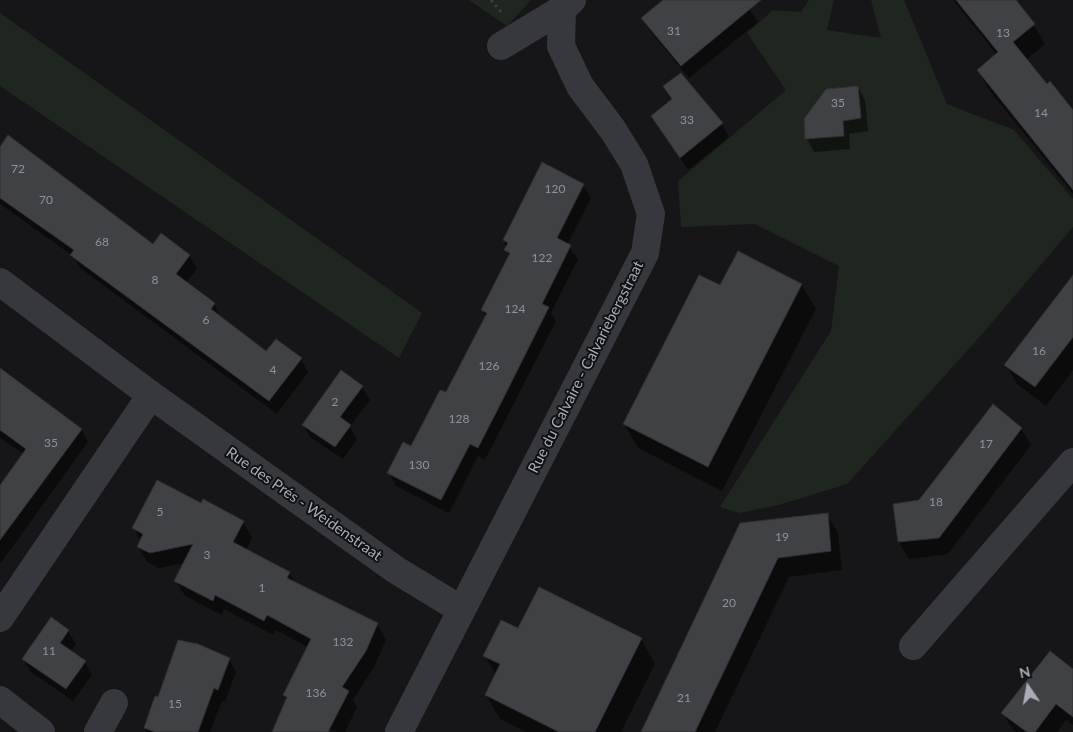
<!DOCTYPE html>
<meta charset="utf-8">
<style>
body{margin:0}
#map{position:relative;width:1073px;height:732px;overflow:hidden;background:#161618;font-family:Lato,sans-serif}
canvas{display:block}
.north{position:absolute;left:1003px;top:662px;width:50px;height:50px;-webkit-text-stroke:4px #111113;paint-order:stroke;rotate:348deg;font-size:14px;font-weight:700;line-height:20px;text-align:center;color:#a8adb8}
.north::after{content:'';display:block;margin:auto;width:18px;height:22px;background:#a8adb8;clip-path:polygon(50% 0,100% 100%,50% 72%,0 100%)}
</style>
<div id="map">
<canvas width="1073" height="732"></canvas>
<div class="north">N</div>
</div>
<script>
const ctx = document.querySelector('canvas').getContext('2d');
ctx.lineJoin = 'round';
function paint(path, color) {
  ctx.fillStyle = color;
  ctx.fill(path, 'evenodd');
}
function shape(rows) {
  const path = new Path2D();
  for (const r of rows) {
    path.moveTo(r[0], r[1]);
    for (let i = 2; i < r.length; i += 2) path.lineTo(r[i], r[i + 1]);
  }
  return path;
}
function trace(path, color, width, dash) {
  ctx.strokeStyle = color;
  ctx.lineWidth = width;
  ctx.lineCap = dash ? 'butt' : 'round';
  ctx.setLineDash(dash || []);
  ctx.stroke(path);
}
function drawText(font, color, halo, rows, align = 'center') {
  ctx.font = font + ' Lato,sans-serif';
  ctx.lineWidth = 4;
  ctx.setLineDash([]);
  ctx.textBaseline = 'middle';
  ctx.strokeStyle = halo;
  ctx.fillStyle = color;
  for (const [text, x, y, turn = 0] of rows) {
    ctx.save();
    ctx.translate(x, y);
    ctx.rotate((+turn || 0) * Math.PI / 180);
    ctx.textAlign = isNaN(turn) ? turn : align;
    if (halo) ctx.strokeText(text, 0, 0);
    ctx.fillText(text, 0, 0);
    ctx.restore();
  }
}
paint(shape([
 [469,0,531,0,507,26],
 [809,0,834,0,827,30,881,38,871,0,904,0,947,104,1014,130,1073,199,1073,227,984,332,847,484,779,505,740,513,720,507,831,331,839,266,755,224,681,227,678,181,786,90,747,33,773,10,801,12],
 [0,13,422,313,399,358,0,86]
]), '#1e261f');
paint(shape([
 [665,0,743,0,758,22,689,78,650,31,643,18],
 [953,0,1014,0,1034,25,1045,44,1026,60,1047,86,1073,112,1073,194,989,90,978,70,997,55],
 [664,87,722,124,729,137,688,170,652,117,672,100],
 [858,87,865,100,868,131,849,134,850,149,814,152,807,139,805,120],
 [0,149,153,245,161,235,190,256,197,269,186,283,214,304,221,318,267,353,301,359,308,372,277,414,80,268,73,256,0,204],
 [583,185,591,198,567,245,578,259,551,313,556,321,485,460,478,456,449,513,396,486,389,473,412,448,446,394,486,317,482,310,509,257,504,240],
 [1073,277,1073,370,1046,406,1017,384,1006,365],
 [802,285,816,309,722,491,638,448,624,424,721,287],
 [342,372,362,387,370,400,350,427,357,439,343,459,311,438,303,425],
 [0,374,81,429,88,442,0,564,0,482,3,484,24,454,0,438],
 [993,406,1021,429,1031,445,948,554,909,559,899,542,894,505,919,501],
 [202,504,243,522,252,538,246,550,289,573,295,583,377,624,386,640,374,667,353,700,357,707,345,732,336,732,319,724,321,732,273,732,287,700,284,695,308,647,276,630,273,635,224,609,222,615,185,596,176,581,185,563,159,568,147,562,138,547,141,541,134,528],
 [827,514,838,533,842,570,789,577,715,732,642,732,741,525],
 [519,630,641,639,655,664,621,732,526,732,500,719,486,695,496,675,485,656],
 [68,631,76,644,70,652,85,662,92,675,73,701,31,672,23,659],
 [179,641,229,659,236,672,225,702,222,701,210,732,145,732],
 [1073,671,1073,725,1066,720,1057,732,1016,732,1012,729,1003,713]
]), '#0007');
const building = shape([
 [663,0,761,0,681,66,641,18,663,0],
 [956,0,1016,0,1035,24,1013,42,1047,84,1050,81,1073,110,1073,190,977,70,998,52,956,0],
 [681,73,723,123,680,158,651,116,672,99,663,86,681,73],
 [858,86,861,118,843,121,844,136,805,139,804,119,826,89,858,86],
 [8,135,153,244,161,233,190,255,176,274,215,303,211,309,266,351,276,339,302,358,269,401,70,255,74,250,0,198,0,147,8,135],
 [542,162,584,184,557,238,571,245,542,304,549,307,501,403,478,448,470,444,441,500,387,473,403,442,411,446,440,390,446,392,487,313,481,310,510,253,504,250,508,243,503,240,542,162],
 [738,251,802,284,708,467,623,424,699,275,720,285,738,251],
 [1073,275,1073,337,1035,387,1004,365,1073,275],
 [0,368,82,429,0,540,0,485,26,449,0,430,0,368],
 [341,370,363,386,340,417,351,425,335,447,302,425,341,370],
 [993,404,1022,428,939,538,898,542,893,504,919,500,993,404],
 [157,480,201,503,203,499,244,521,233,542,290,572,287,578,378,623,366,651,342,687,349,691,328,732,272,732,287,697,283,695,311,639,267,615,264,621,215,595,213,601,174,581,193,544,150,553,137,547,143,534,132,528,157,480],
 [828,513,831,551,778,558,695,732,641,732,740,523,828,513],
 [539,587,642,638,595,732,559,732,485,695,500,664,483,656,501,620,518,628,539,587],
 [51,617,69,630,60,643,86,661,66,689,22,659,51,617],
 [178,640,198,644,230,658,218,690,214,688,198,732,155,732,144,728,155,696,158,697,178,640],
 [1050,651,1073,669,1073,717,1056,704,1035,732,1027,732,1001,713,1050,651]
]);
paint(building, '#404145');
trace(building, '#303034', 1);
trace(shape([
 [491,0,503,14]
]), '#3d3f44', 3, [2.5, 4]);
trace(shape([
 [501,46,562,9],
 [0,282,151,395,396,570,460,609],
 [0,618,151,395],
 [913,646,1073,462],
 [0,700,41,732],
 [98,732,114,703],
 [399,732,645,253,651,214,634,164,613,130,580,86,561,46,562,9,572,0]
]), '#37383d', 28);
drawText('12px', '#8e929b', null, [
 ["31",674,31],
 ["13",1003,33],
 ["35",838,103],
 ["14",1041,113],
 ["33",687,120],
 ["72",18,169],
 ["120",555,189],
 ["70",46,200],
 ["68",102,242],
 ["122",542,258],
 ["8",155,280],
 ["124",515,309],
 ["6",206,320],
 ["16",1039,351],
 ["126",489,366],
 ["4",273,370],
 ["2",335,402],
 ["128",459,419],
 ["35",51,443],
 ["17",986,444],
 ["130",419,465],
 ["18",936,502],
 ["5",160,512],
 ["19",782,537],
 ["3",207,555],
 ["1",262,588],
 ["20",729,603],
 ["132",343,642],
 ["11",49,651],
 ["136",316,693],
 ["21",684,698],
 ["15",175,704]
]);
drawText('15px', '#a8adb8', '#111113', [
 ["Rue du Calvaire - Calvariebergstraat",586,367,-63],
 ["Rue des Prés - Weidenstraat",304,504,35]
]);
</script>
